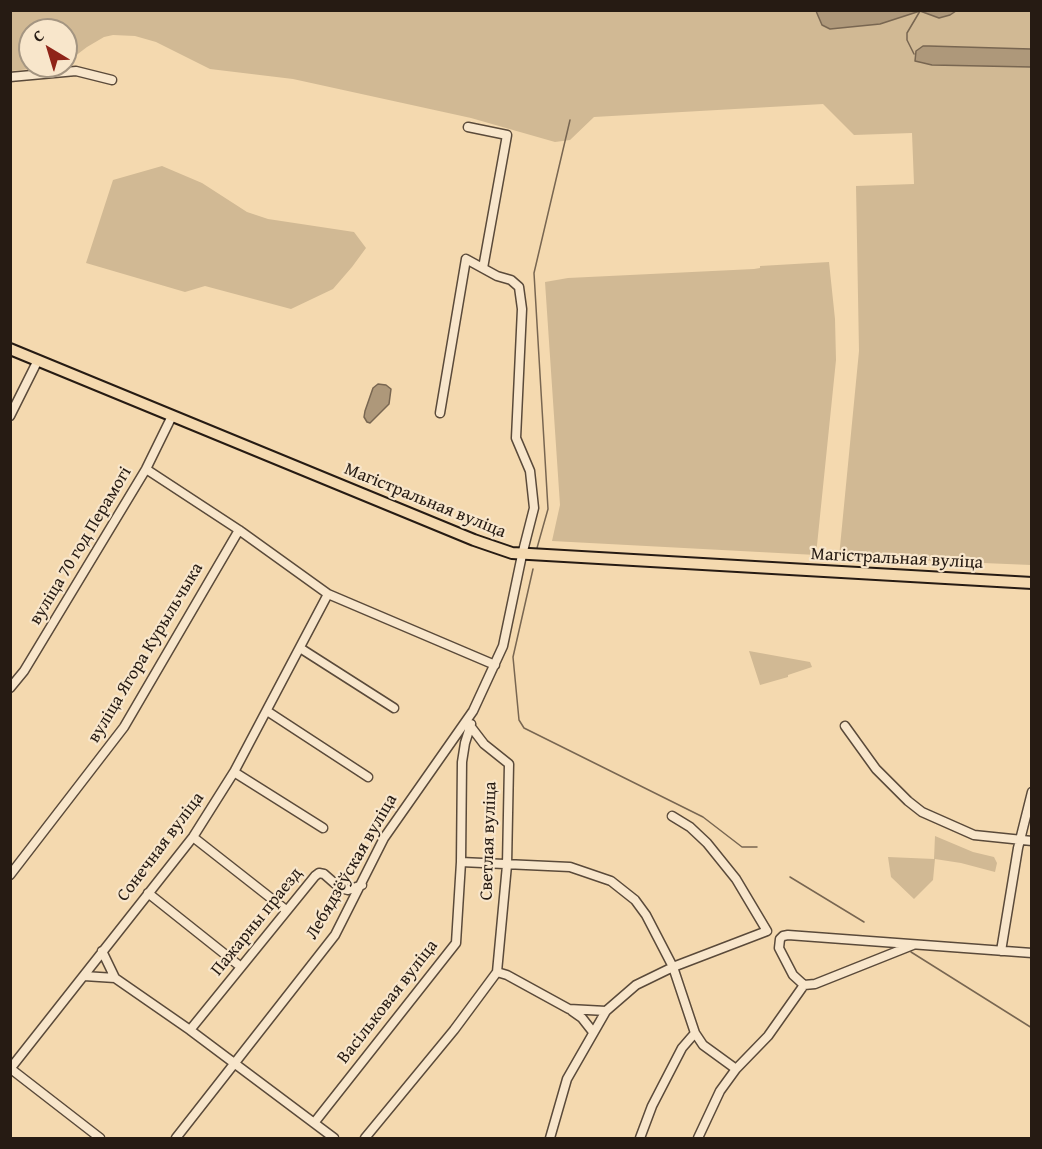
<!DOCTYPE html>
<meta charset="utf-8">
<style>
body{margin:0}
#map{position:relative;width:1042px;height:1149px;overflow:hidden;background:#f4d9af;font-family:"Gentium Book Plus",serif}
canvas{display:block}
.frame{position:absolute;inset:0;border:12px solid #261b13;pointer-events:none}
.north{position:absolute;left:18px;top:18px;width:60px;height:60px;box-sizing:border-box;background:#f8e6cb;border:2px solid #a49581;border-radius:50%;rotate:322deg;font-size:16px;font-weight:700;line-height:24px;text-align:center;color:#261b13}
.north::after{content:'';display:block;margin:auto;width:21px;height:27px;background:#8f2418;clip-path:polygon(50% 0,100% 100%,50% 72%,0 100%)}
</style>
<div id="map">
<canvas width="1042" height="1149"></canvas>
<div class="frame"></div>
<div class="north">С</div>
</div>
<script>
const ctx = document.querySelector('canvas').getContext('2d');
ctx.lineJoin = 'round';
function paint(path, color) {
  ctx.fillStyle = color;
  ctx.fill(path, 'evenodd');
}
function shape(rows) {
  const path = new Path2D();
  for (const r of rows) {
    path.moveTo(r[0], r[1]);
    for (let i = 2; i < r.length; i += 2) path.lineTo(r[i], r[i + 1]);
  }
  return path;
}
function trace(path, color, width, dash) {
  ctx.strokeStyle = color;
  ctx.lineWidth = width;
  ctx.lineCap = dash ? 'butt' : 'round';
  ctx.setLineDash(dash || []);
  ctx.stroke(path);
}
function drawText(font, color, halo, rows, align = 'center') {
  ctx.font = font + ' "Gentium Book Plus",serif';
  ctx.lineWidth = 4.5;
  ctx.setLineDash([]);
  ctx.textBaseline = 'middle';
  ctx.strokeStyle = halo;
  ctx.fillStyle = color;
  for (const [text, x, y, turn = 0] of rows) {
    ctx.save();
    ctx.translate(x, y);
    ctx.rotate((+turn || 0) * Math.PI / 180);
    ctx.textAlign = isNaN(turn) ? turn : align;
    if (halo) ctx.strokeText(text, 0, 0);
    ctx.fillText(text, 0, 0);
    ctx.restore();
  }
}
paint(shape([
 [10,11,1031,11,1031,49,919,63,1031,67,1031,565,839,557,859,351,856,186,914,184,912,133,854,135,823,104,594,117,570,140,555,142,471,118,293,79,210,69,156,42,135,36,113,35,104,37,87,47,66,63,66,30,30,30,30,66,58,66,11,71],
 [162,166,202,183,247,212,268,219,354,232,366,248,352,267,333,289,291,309,205,286,185,292,86,263,113,180],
 [829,262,835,319,836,360,816,555,552,541,560,505,545,282,568,278,754,269,760,268,760,266],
 [749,651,810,662,812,667,788,675,788,677,760,685],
 [935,836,973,852,994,857,997,863,995,872,961,863,935,859,933,880,914,899,891,877,888,857,934,859]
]), '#d1b994');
const water = shape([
 [816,11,816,10,956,11,950,15,939,18,920,11,880,24,830,29,822,25,816,11],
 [929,46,1031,49,1031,67,932,65,915,61,916,51,923,46,929,46],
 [378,384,386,385,391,389,389,404,370,423,367,422,364,417,365,411,373,388,378,384]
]);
paint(water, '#ae987a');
trace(water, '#786651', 1.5);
trace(shape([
 [914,54,907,40,907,33,920,11],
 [537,548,548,509,534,273,570,120],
 [533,569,513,657,519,720,524,728,703,817,742,847,757,847],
 [790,877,864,922],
 [911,952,1032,1028]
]), '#786651', 1.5);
const minor = shape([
 [10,77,76,71,112,80],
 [468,127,507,135,483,268],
 [10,416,38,360],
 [146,469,239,530,328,594,495,665],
 [300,648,394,708],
 [10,688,24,671,146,469,172,416],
 [267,711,368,777],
 [845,726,876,769,908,801,922,812,974,835,1032,841],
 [234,772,323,828],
 [672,816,690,827,707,843,736,879,767,931],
 [193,837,286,910],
 [461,862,570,867,611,881,635,900,646,915,673,967,695,1033,703,1045,736,1069],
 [10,875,124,727,239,530],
 [148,893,241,967],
 [913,945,815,984,804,985,793,975,779,948,780,939,783,936,788,935,1032,953],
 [102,951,115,978,190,1030,334,1138],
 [1001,951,1018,848,1032,792],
 [497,972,507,975,569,1009,606,1011],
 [84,976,115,978],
 [572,1011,582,1018,593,1032],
 [190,1030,315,876,319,873,324,874,340,888,348,890,362,885],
 [10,1069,193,837,234,772,328,594],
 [11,1069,100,1138],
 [314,1123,456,943,461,862,462,762,465,743,471,724],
 [176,1138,335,935,384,838,473,711,503,646,522,555,534,508,530,471,516,438,522,309,519,287,511,280,497,276,466,259,440,413],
 [365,1138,454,1030,497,972,507,865,509,764,484,744,471,727],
 [550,1138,567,1079,606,1011,636,985,673,967,767,931],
 [640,1138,652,1106,682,1048,695,1033],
 [698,1138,720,1091,736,1069,768,1036,804,985]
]);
const major = shape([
 [10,349,474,540,512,553,1032,583]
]);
trace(minor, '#5a4a3a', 11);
trace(major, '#261b13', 14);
trace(minor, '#f8e6cb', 8);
trace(major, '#f4d9af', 10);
drawText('18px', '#261b13', '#f8e6cb', [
 ["Магістральная вуліца",425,501,22],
 ["вуліца 70 год Перамогі",81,546,-59],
 ["Магістральная вуліца",897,559,3],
 ["вуліца Ягора Курыльчыка",146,653,-59],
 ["Светлая вуліца",489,841,-88],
 ["Сонечная вуліца",161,847,-53],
 ["Лебядзёўская вуліца",352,867,-60],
 ["Пажарны праезд",257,922,-51],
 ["Васільковая вуліца",388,1002,-52]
]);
</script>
